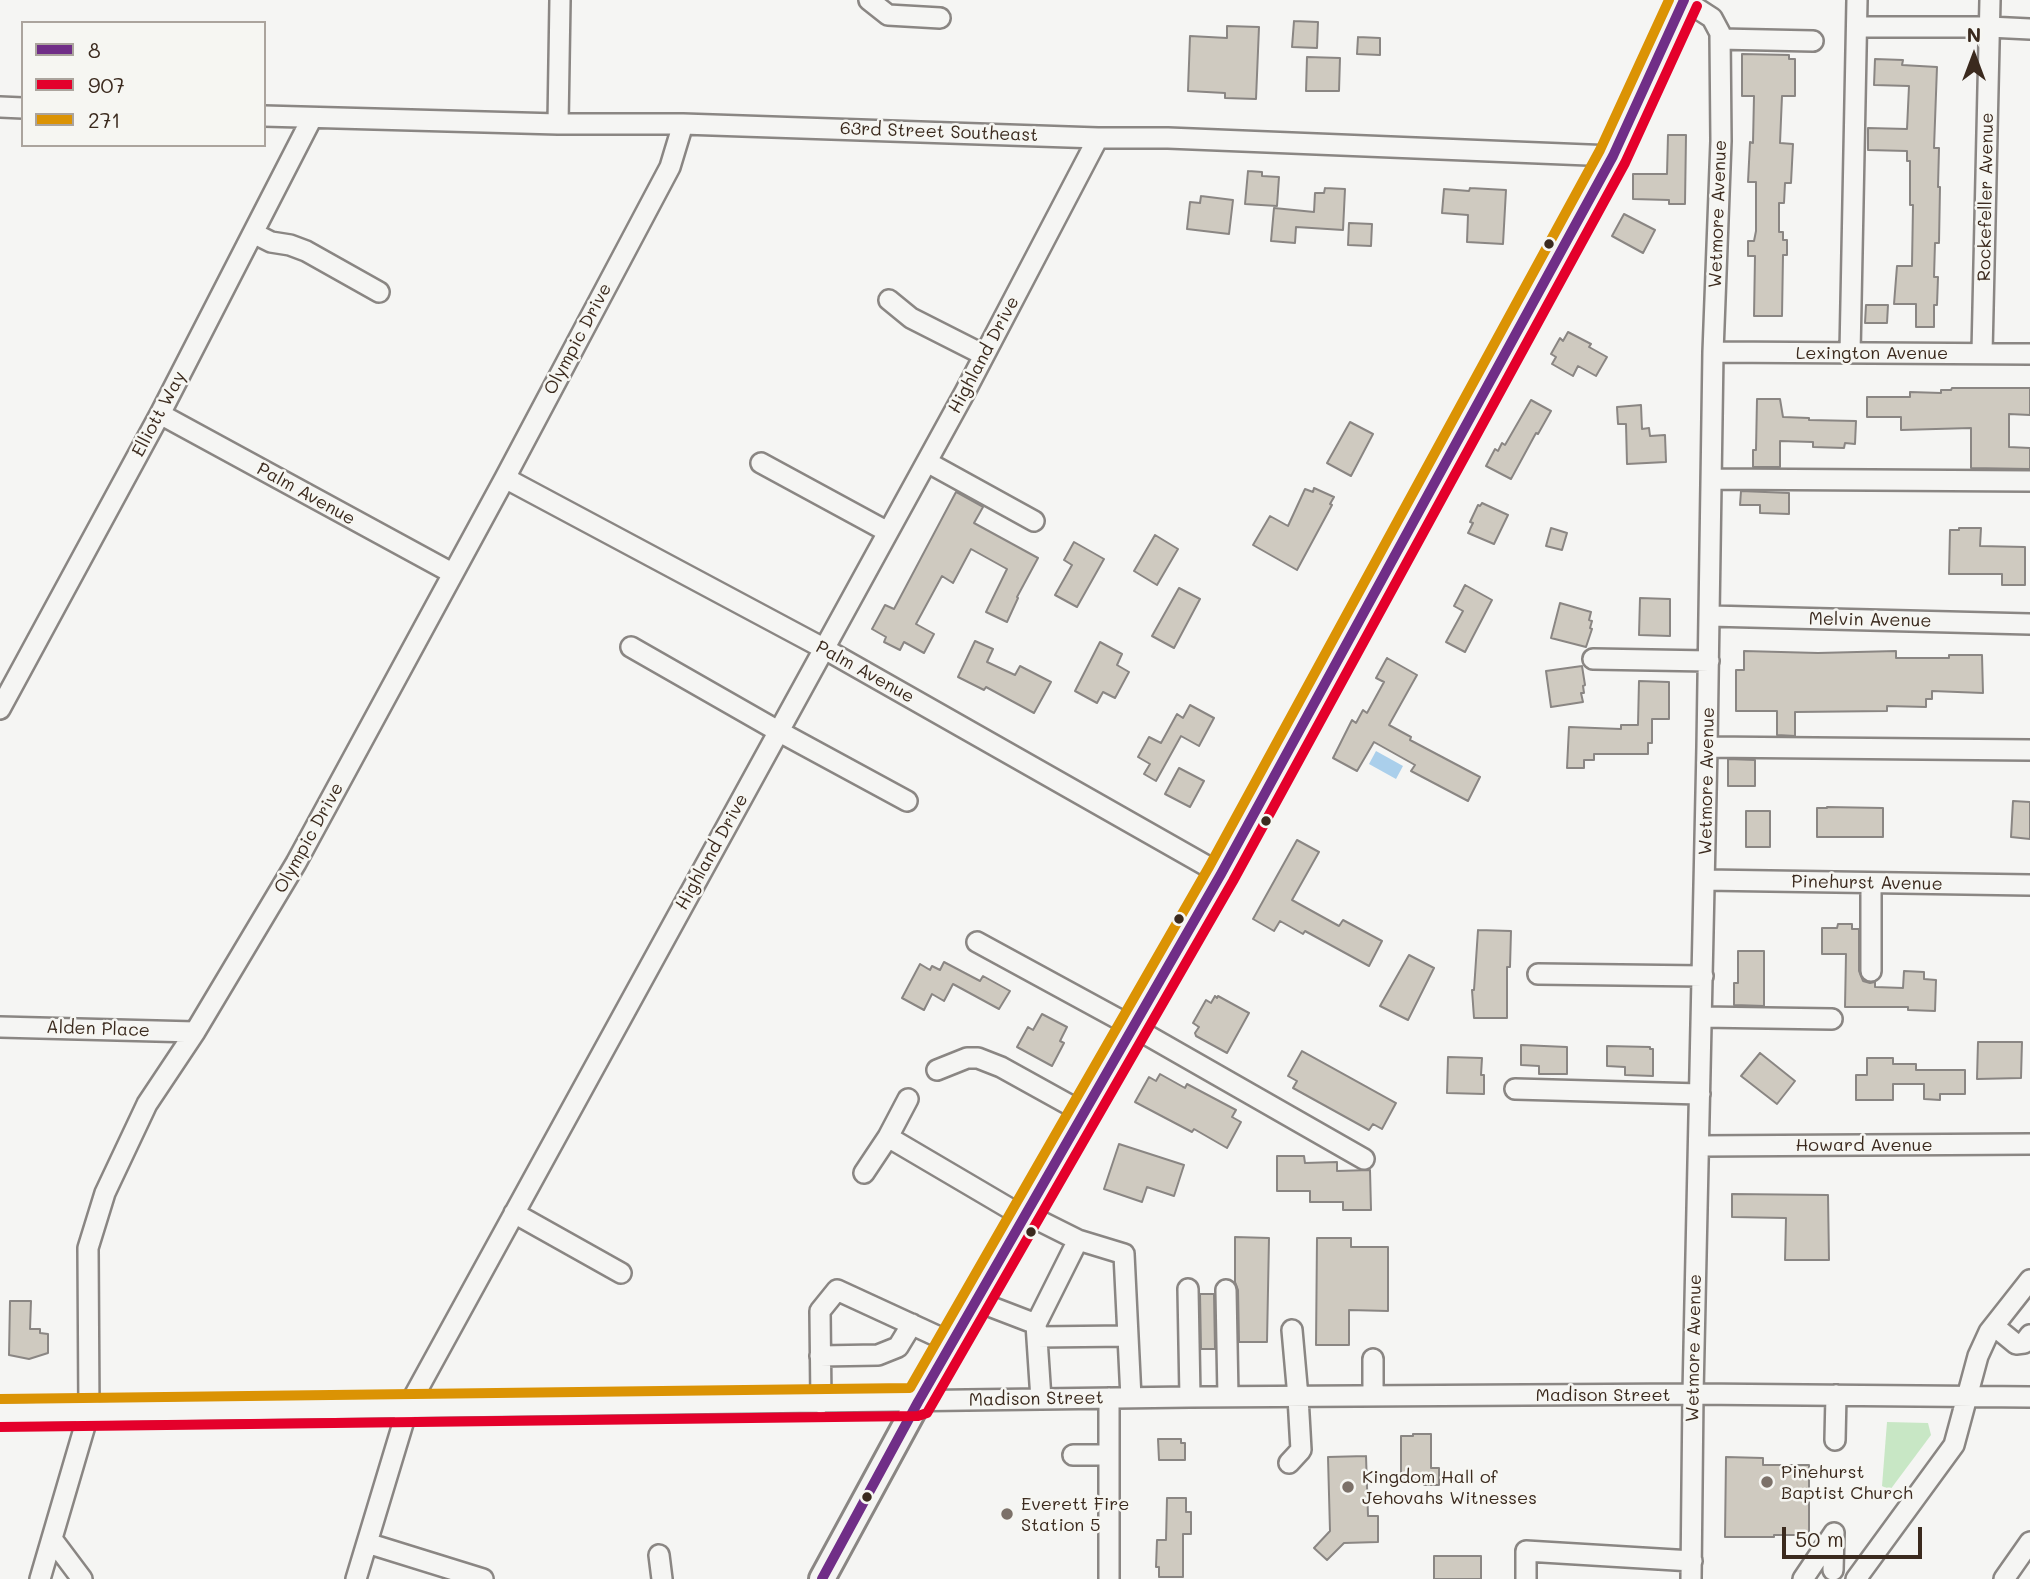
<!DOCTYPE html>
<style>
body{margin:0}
#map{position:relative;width:2030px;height:1579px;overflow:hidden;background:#f5f5f3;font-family:Mali,sans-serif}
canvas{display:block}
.legend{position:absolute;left:21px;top:21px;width:245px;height:126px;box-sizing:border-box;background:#f6f6f2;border:2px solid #aba49d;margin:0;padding:9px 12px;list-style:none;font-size:21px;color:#3b2a1e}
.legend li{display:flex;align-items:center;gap:14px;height:35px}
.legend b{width:35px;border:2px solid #aba49d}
.north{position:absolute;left:1939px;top:21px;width:70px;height:70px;-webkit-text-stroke:5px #f6f6f2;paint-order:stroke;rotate:0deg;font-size:19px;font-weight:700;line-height:28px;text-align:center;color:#3b2a1e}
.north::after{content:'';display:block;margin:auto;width:24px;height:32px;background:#3b2a1e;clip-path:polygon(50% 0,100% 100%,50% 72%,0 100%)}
.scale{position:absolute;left:1782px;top:1527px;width:140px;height:32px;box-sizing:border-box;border:4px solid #3b2a1e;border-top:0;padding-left:9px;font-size:21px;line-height:24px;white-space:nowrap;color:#3b2a1e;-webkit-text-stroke:5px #f6f6f2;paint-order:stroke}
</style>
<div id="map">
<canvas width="2030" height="1579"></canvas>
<ul class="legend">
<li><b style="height:9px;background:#702e87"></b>8</li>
<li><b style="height:9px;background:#e4002b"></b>907</li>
<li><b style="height:9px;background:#db9304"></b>271</li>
</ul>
<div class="north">N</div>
<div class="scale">50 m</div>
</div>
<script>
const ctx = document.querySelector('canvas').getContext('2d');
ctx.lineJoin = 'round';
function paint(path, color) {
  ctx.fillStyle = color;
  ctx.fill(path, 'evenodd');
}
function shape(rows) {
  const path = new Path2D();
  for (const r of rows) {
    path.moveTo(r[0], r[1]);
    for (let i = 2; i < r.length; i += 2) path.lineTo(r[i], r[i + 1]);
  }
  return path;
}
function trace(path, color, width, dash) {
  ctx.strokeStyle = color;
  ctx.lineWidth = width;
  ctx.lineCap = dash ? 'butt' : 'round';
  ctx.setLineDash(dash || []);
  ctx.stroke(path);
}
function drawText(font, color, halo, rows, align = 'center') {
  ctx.font = font + ' Mali,sans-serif';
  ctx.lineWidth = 5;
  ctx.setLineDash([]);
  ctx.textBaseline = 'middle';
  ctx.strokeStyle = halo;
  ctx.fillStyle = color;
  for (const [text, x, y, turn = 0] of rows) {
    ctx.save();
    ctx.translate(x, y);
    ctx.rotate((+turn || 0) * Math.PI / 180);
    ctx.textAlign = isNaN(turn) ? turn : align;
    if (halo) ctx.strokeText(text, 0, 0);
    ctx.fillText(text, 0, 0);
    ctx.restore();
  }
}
paint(shape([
 [1887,1422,1928,1423,1931,1435,1890,1490,1882,1486]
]), '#c8e7c5');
paint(shape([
 [1376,751,1403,766,1396,779,1369,764]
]), '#aacfeb');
const building = shape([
 [1294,21,1318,22,1317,48,1292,47,1294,21],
 [1227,26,1259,27,1256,99,1225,98,1225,93,1188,91,1190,36,1227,38,1227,26],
 [1358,37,1380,38,1380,55,1357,54,1358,37],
 [1742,54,1789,55,1789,59,1795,59,1795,96,1782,96,1780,143,1793,144,1791,183,1785,183,1784,203,1779,203,1779,232,1783,232,1783,240,1787,240,1787,255,1783,255,1782,316,1754,316,1755,256,1748,256,1748,241,1754,241,1756,231,1756,182,1748,182,1750,142,1753,143,1754,96,1742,96,1742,54],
 [1307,57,1340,58,1339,91,1306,91,1307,57],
 [1875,59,1903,60,1902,65,1937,67,1934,148,1939,148,1938,187,1940,187,1939,243,1935,243,1934,277,1938,277,1937,305,1934,305,1934,327,1916,327,1916,304,1894,304,1897,266,1912,266,1913,205,1910,205,1910,161,1907,161,1907,151,1868,150,1868,128,1907,129,1909,86,1874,85,1875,59],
 [1668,135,1686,135,1685,204,1669,204,1669,200,1633,199,1633,174,1667,174,1668,135],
 [1248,171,1262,172,1262,176,1279,177,1277,206,1245,204,1248,171],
 [1325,188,1345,189,1343,230,1296,227,1295,243,1271,241,1274,208,1314,212,1315,193,1324,193,1325,188],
 [1470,188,1506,190,1503,244,1467,242,1468,215,1442,213,1444,189,1469,191,1470,188],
 [1201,196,1233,200,1229,234,1187,229,1190,202,1200,203,1201,196],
 [1624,214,1655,230,1643,253,1612,236,1624,214],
 [1349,223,1372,224,1371,246,1348,245,1349,223],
 [1866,305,1888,305,1887,323,1865,323,1866,305],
 [1568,332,1591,344,1589,347,1607,357,1596,376,1578,366,1573,376,1552,364,1556,357,1551,354,1560,338,1563,341,1568,332],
 [1952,388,2030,388,2030,415,2009,414,2009,447,2030,448,2030,469,1971,468,1971,428,1901,430,1901,417,1867,417,1867,397,1910,397,1910,392,1941,393,1941,390,1951,390,1952,388],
 [1757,399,1780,399,1783,417,1809,418,1809,420,1856,421,1855,444,1845,443,1844,448,1813,447,1813,442,1780,441,1780,467,1753,467,1753,450,1756,450,1757,399],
 [1531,400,1551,411,1538,434,1536,433,1511,479,1486,466,1495,449,1498,451,1502,443,1505,445,1531,400],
 [1641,405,1642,429,1649,428,1650,436,1665,435,1666,462,1627,464,1626,424,1618,424,1617,407,1641,405],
 [1350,422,1373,434,1351,476,1327,463,1350,422],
 [1314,488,1334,497,1330,504,1332,505,1297,570,1253,545,1270,516,1288,526,1305,489,1313,492,1314,488],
 [1741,491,1789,493,1789,514,1760,513,1760,505,1740,505,1741,491],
 [956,492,983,507,974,523,1038,558,1017,597,1018,598,1007,622,986,612,1007,569,971,549,953,583,942,576,916,624,934,634,924,653,904,642,900,650,884,642,886,637,872,629,885,605,894,609,956,492],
 [1482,503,1508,515,1494,544,1468,533,1473,523,1470,522,1478,505,1480,506,1482,503],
 [1551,528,1567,533,1562,550,1546,546,1551,528],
 [1959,528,1981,528,1980,546,2025,547,2025,585,2002,585,2002,574,1949,574,1950,530,1959,530,1959,528],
 [1155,535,1178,549,1157,585,1134,571,1155,535],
 [1074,542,1104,559,1077,607,1055,595,1072,565,1064,560,1074,542],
 [1465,585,1492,600,1465,652,1446,642,1463,611,1454,606,1465,585],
 [1179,588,1200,599,1174,648,1152,636,1179,588],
 [1640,598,1670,599,1670,636,1639,635,1640,598],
 [1560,603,1591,612,1589,620,1592,621,1590,628,1592,629,1586,647,1551,638,1560,603],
 [975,641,993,649,987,662,1015,675,1020,666,1051,682,1034,713,986,687,984,690,958,677,975,641],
 [1100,642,1122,654,1117,665,1129,672,1115,698,1103,692,1097,703,1075,691,1100,642],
 [1744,651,1818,653,1896,651,1896,658,1949,658,1949,655,1982,655,1983,693,1932,691,1932,699,1926,699,1926,707,1887,706,1887,711,1795,712,1795,736,1777,735,1777,711,1736,711,1736,670,1744,670,1744,651],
 [1387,658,1417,675,1389,725,1411,737,1410,740,1480,777,1468,801,1411,771,1415,765,1374,742,1357,771,1333,758,1352,720,1356,723,1363,710,1367,713,1384,682,1376,678,1387,658],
 [1582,666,1585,685,1583,686,1584,693,1581,693,1583,702,1551,707,1546,671,1582,666],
 [1639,681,1669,682,1669,719,1652,719,1652,743,1648,743,1648,754,1594,754,1594,760,1584,760,1584,768,1567,768,1569,727,1621,729,1621,725,1638,725,1639,681],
 [1190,705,1214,718,1199,746,1181,736,1156,781,1144,774,1150,764,1138,757,1149,737,1161,743,1177,714,1183,718,1190,705],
 [1728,759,1755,760,1755,786,1728,786,1728,759],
 [1179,768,1204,781,1190,807,1165,794,1179,768],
 [2013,801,2030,802,2030,839,2011,837,2013,801],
 [1827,807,1883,808,1883,837,1817,837,1817,808,1827,808,1827,807],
 [1746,811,1770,811,1770,847,1746,847,1746,811],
 [1297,840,1319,852,1292,900,1339,926,1343,920,1382,941,1369,966,1305,931,1303,934,1280,921,1274,931,1253,919,1297,840],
 [1838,924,1852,924,1852,929,1859,929,1859,971,1863,981,1870,983,1875,982,1875,987,1903,988,1904,971,1924,972,1924,979,1936,980,1935,1011,1908,1010,1908,1007,1845,1007,1846,954,1822,954,1822,928,1837,928,1838,924],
 [1478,930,1511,931,1510,967,1507,967,1507,1018,1474,1018,1472,990,1474,990,1478,930],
 [1738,951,1764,951,1764,1006,1734,1005,1734,983,1738,983,1738,951],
 [1409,955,1434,968,1408,1020,1380,1006,1409,955],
 [944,962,980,981,983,976,1010,991,999,1009,953,984,944,1001,932,994,924,1010,902,998,920,964,930,970,932,966,940,970,944,962],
 [1215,996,1217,998,1218,996,1249,1013,1227,1053,1196,1036,1195,1033,1199,1027,1193,1023,1206,1000,1211,1003,1215,996],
 [1042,1014,1067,1027,1060,1041,1064,1043,1052,1066,1017,1047,1028,1027,1033,1030,1042,1014],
 [1978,1042,2022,1042,2021,1078,1977,1079,1978,1042],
 [1521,1045,1567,1047,1567,1074,1539,1074,1539,1066,1521,1065,1521,1045],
 [1607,1046,1650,1047,1650,1049,1653,1049,1653,1076,1625,1075,1625,1067,1607,1066,1607,1046],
 [1302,1051,1396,1103,1382,1129,1373,1124,1369,1130,1293,1088,1297,1081,1288,1076,1302,1051],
 [1760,1053,1795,1081,1777,1104,1741,1076,1760,1053],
 [1448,1057,1482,1058,1481,1075,1484,1075,1484,1094,1447,1093,1448,1057],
 [1867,1058,1893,1058,1893,1064,1916,1064,1916,1070,1965,1070,1965,1094,1940,1094,1940,1100,1924,1099,1924,1084,1893,1084,1893,1100,1856,1100,1856,1075,1867,1075,1867,1058],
 [1160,1074,1185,1088,1187,1084,1236,1110,1232,1117,1241,1122,1227,1148,1194,1129,1192,1132,1135,1102,1149,1077,1156,1081,1160,1074],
 [1119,1144,1184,1165,1174,1196,1147,1187,1142,1202,1104,1189,1119,1144],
 [1277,1156,1304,1156,1305,1163,1337,1162,1337,1171,1370,1170,1371,1210,1343,1210,1343,1202,1310,1202,1310,1191,1277,1191,1277,1156],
 [1732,1194,1828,1195,1829,1260,1785,1260,1786,1218,1732,1217,1732,1194],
 [1235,1237,1269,1238,1267,1342,1239,1342,1238,1290,1235,1282,1235,1237],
 [1317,1238,1351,1238,1351,1247,1388,1247,1388,1311,1349,1310,1349,1345,1316,1345,1317,1238],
 [1200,1294,1214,1294,1215,1349,1201,1349,1200,1294],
 [10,1301,31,1301,30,1329,40,1329,40,1333,48,1334,48,1353,29,1359,9,1355,10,1301],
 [1413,1434,1431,1434,1431,1468,1439,1468,1439,1485,1424,1485,1424,1481,1401,1481,1401,1436,1413,1436,1413,1434],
 [1158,1439,1181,1439,1181,1443,1185,1443,1185,1460,1159,1460,1158,1439],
 [1366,1456,1368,1516,1378,1516,1378,1542,1344,1543,1327,1560,1314,1548,1330,1531,1328,1457,1366,1456],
 [1726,1457,1763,1458,1763,1465,1809,1465,1809,1535,1774,1535,1774,1537,1725,1537,1726,1457],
 [1167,1498,1186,1498,1186,1512,1191,1512,1191,1534,1183,1534,1183,1577,1159,1577,1159,1567,1156,1567,1157,1540,1166,1540,1167,1498],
 [1434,1556,1481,1556,1481,1579,1434,1579,1434,1556]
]);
paint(building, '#cfcac0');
trace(building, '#8a8683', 2);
const minor = shape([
 [869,0,888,15,940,18],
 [1684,0,1712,18,1720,33,1721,141,1713,352,1707,747,1693,1394,1691,1579],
 [1857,27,1989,27,2030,29],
 [1720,39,1813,41],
 [0,107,23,108],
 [264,116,558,124,683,124,1098,138,1168,138,1613,156],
 [558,124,560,0],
 [253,233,271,242,290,245,306,251,379,292],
 [889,300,911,318,984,355],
 [1713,352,2030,354],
 [1850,353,1857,0],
 [1982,353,1990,0],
 [160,414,452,573],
 [927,462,1034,521],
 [761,463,888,532],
 [505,478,823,648,1221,874],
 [1712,479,2030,481],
 [1710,616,2030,624],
 [631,647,778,731,907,801],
 [1593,659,1709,661],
 [0,709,160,414,312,118],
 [1707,747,2030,750],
 [1705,880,2030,885],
 [1871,883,1871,971],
 [977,942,1133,1027,1364,1159],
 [1538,974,1703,976],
 [1702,1017,1832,1019],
 [0,1027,195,1032],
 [937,1070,967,1058,978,1058,1001,1067,1084,1113],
 [1515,1089,1700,1094],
 [908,1099,888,1137,1024,1217],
 [1699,1146,2030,1144],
 [864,1173,888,1137],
 [514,1213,621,1273],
 [1026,1214,1078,1240,1036,1324],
 [1078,1240,1124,1254,1131,1398],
 [1188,1289,1190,1397],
 [1226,1290,1228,1397],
 [976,1301,1036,1324,1041,1399],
 [1994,1326,2016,1344,2024,1343,2030,1335],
 [1037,1337,1128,1336],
 [820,1356,878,1355,898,1347,912,1324],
 [1373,1396,1373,1359],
 [1109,1398,1109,1579],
 [821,1403,820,1311,837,1290,952,1343],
 [0,1413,1190,1397,1693,1394,2030,1397],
 [1835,1440,1836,1395],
 [1073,1455,1109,1455],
 [1289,1463,1301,1450,1298,1397,1292,1330],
 [52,1539,82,1579],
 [367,1543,483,1579],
 [659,1555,662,1579],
 [1833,1570,1834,1533],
 [40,1579,89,1412,88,1248,105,1193,147,1104,195,1032,296,863,505,478,670,167,683,124],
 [356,1579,408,1407,965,392,1098,138],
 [1526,1579,1526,1551,1692,1561],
 [1803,1579,1834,1533],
 [1856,1579,1954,1445,1978,1356,1989,1332,2030,1280],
 [2004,1579,2030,1542]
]);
const major = shape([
 [822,1579,918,1402,1221,874,1613,156,1684,0]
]);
trace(minor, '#8a8683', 24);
trace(major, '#8a8683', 30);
trace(minor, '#f5f5f3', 19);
trace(major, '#f5f5f3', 24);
trace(shape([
 [822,1579,918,1402,1221,874,1613,156,1684,0]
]), '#702e87', 10);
trace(shape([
 [0,1427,918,1416,927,1413,1233,881,1625,163,1697,6]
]), '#e4002b', 10);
trace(shape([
 [0,1399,910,1388,1209,867,1600,150,1669,0]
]), '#db9304', 10);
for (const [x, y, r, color] of [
 [1549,244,6,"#3b2a1e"],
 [1266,821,6,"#3b2a1e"],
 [1179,919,6,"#3b2a1e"],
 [1031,1232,6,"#3b2a1e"],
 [1767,1482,7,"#7c7169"],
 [1348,1487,7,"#7c7169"],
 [867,1497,6,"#3b2a1e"],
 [1007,1514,7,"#7c7169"]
]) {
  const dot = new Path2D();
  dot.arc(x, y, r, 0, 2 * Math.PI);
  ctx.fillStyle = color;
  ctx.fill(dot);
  trace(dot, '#f6f6f2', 2.5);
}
drawText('18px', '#3b2a1e', '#f6f6f2', [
 ["63rd Street Southeast",939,132,2],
 ["Rockefeller Avenue",1986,197,-89],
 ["Wetmore Avenue",1718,214,-88],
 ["Olympic Drive",578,339,-62],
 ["Lexington Avenue",1872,353],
 ["Highland Drive",984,355,-62],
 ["Elliott Way",159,414,-62],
 ["Palm Avenue",306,494,29],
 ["Melvin Avenue",1870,620,1],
 ["Palm Avenue",865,672,29],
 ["Wetmore Avenue",1707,781,-89],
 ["Olympic Drive",309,838,-61],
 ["Highland Drive",712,852,-61],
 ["Pinehurst Avenue",1867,883,1],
 ["Alden Place",98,1029,2],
 ["Howard Avenue",1864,1145],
 ["Wetmore Avenue",1694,1348,-89],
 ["Madison Street",1603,1395],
 ["Madison Street",1036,1399,-1]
]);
drawText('18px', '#3b2a1e', '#f6f6f2', [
 ["Pinehurst",1781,1472],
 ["Baptist Church",1781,1493],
 ["Kingdom Hall of",1362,1477],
 ["Jehovahs Witnesses",1362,1498],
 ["Everett Fire",1021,1504],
 ["Station 5",1021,1525]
], 'left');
</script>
